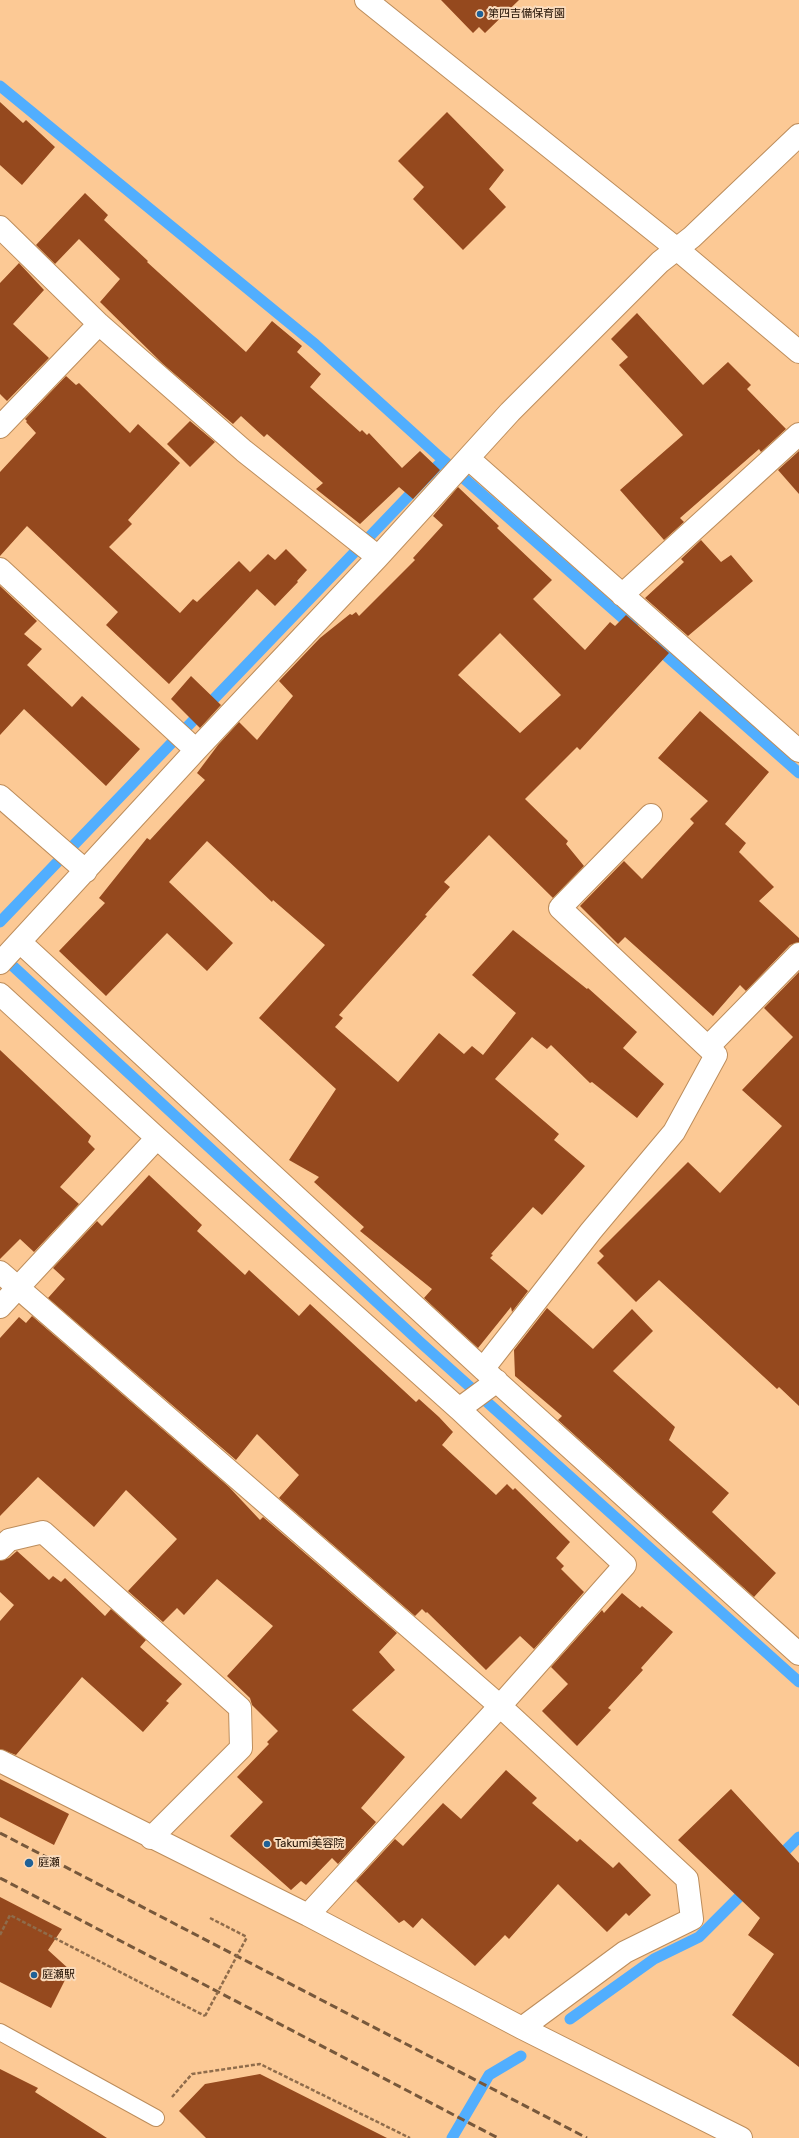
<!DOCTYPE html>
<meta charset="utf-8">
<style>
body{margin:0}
canvas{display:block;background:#fcc995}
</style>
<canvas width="799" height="2138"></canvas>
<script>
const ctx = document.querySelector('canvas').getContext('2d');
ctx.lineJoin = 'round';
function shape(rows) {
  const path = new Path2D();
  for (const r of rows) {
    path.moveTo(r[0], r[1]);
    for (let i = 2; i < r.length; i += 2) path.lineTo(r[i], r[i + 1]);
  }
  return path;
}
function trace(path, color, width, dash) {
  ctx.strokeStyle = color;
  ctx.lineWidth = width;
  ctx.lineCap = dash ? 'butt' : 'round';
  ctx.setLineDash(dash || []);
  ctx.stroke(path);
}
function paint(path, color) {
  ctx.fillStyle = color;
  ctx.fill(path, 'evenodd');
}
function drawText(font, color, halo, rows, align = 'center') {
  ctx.font = font + ' Rubik,"Noto Sans JP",sans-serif';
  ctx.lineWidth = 4;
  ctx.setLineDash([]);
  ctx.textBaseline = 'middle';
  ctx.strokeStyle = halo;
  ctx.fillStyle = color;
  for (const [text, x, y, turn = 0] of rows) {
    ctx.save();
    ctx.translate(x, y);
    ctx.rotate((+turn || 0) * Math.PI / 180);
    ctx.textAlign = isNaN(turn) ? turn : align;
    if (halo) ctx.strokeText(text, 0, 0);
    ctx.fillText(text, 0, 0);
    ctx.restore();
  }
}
trace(shape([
 [0,86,315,344,443,460],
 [655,646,799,773],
 [0,922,443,460,633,627],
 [2,956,420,1342,799,1682],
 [777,1859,799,1837],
 [570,2019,654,1959,699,1937,749,1887],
 [452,2138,489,2075,521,2056]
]), '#51aefe', 11);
paint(shape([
 [441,0,519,0,485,33,479,27,473,33],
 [0,102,23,123,26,120,55,147,22,185,0,165],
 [447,112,504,170,489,189,506,207,463,250,413,199,424,187,398,161],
 [85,193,108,215,104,220,148,261,147,262,246,352,272,321,302,346,297,352,321,374,310,387,360,432,362,430,367,435,369,433,402,468,420,451,440,470,413,499,399,487,360,524,316,489,323,483,267,434,264,437,241,416,233,424,163,364,100,302,120,279,79,239,55,264,36,245],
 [19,263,44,290,13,324,49,358,7,401,0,394,0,283],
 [637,313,703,385,728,362,751,385,747,389,786,429,761,452,759,449,680,518,684,522,664,540,620,490,683,435,619,365,628,357,611,339],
 [66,376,76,385,79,383,130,433,138,424,180,463,128,520,132,524,109,547,180,613,193,599,197,602,239,561,250,572,268,554,275,560,286,549,307,570,297,581,298,582,275,606,257,589,169,684,106,625,118,612,27,526,0,556,0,472,36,433,26,422,27,421,25,419],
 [190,421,215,442,190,467,167,444],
 [799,451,799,494,778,470],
 [458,487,499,526,497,528,552,580,533,599,585,650,610,622,615,626,626,615,669,653,580,750,577,747,525,799,568,841,566,844,584,866,553,898,489,835,444,882,450,887,425,915,427,916,339,1015,343,1018,335,1027,398,1082,439,1033,464,1054,472,1046,483,1055,516,1013,472,975,513,930,587,989,588,988,637,1032,623,1048,664,1084,637,1118,592,1082,590,1083,551,1045,547,1049,532,1037,495,1079,559,1134,554,1140,585,1166,542,1215,533,1207,491,1254,493,1255,490,1258,528,1291,512,1312,511,1307,478,1348,424,1298,432,1289,360,1231,364,1227,314,1182,319,1177,289,1160,336,1089,259,1018,325,945,273,900,272,902,207,841,169,882,233,943,207,971,167,933,106,996,59,951,105,903,99,898,147,838,150,840,205,780,197,773,218,745,239,722,257,740,293,696,279,681,320,638,350,614,352,615,356,612,359,616,415,560,413,558,443,525,433,516],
 [500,633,561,695,520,733,458,675],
 [701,540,721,562,731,555,753,581,688,636,645,598,684,562,681,559],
 [0,586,37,621,24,634,42,649,27,665,72,707,82,696,140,749,106,786,24,709,0,735],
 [191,676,221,705,200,728,171,699],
 [700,711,769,772,725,824,746,843,739,852,774,887,759,901,799,938,799,942,790,945,746,991,740,985,713,1016,625,937,618,944,580,906,624,861,642,879,694,823,690,819,708,801,658,758],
 [799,972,799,1406,779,1387,777,1389,659,1280,636,1302,597,1263,604,1256,599,1251,688,1162,720,1193,782,1126,742,1090,793,1037,764,1008],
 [0,1050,91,1136,88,1142,95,1149,60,1187,79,1204,34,1252,20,1239,0,1259],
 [149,1175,202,1225,197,1231,245,1275,249,1270,299,1316,310,1304,416,1402,419,1399,439,1417,453,1432,442,1445,496,1495,507,1484,513,1490,515,1488,570,1542,556,1558,564,1566,561,1569,584,1592,534,1649,520,1636,486,1670,427,1612,426,1613,422,1609,415,1616,279,1498,299,1475,257,1434,236,1460,48,1298,65,1279,53,1268,97,1221,102,1226],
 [547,1308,593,1349,632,1309,653,1331,613,1371,675,1427,669,1440,729,1493,712,1512,776,1573,754,1597,558,1420,562,1416,515,1376,514,1350],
 [32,1316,229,1487,260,1520,263,1517,397,1633,379,1652,395,1670,352,1710,405,1757,361,1808,376,1822,338,1864,332,1858,306,1885,301,1881,291,1890,230,1836,263,1802,237,1777,269,1744,267,1742,278,1731,252,1705,250,1698,227,1676,273,1626,217,1579,184,1615,177,1608,163,1622,128,1591,177,1539,126,1490,94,1527,38,1477,0,1516,0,1338,19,1317,26,1323],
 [17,1551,49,1580,53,1576,61,1582,65,1578,105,1616,111,1609,146,1640,140,1647,182,1684,166,1701,169,1703,143,1732,82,1677,16,1755,0,1749,0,1621,14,1605,0,1592,0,1561,9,1558],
 [622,1593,640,1608,642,1606,673,1632,641,1668,643,1670,608,1708,611,1710,577,1746,542,1711,568,1684,551,1667,602,1610,604,1613],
 [506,1770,537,1798,532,1803,577,1842,580,1839,613,1868,619,1862,651,1895,629,1916,626,1913,607,1932,558,1884,509,1939,505,1935,475,1966,422,1918,413,1928,404,1920,399,1923,356,1881,395,1839,403,1846,443,1803,461,1819],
 [0,1779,69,1814,54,1845,0,1817],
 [731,1789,799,1863,799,2067,732,2015,774,1954,748,1935,760,1918,678,1840],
 [0,1897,62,1929,48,1950,70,1970,51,2008,0,1982],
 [0,2069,38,2088,35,2092,107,2138,0,2138],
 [260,2074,387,2138,206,2138,179,2111,205,2084]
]), '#95491e');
const service = shape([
 [0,2032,156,2118]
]);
const minor = shape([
 [366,0,677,249,799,352],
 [0,227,99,324,244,451,378,557],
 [0,427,99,324],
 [469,459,799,751],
 [0,569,196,750],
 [622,595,799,434],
 [0,796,86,871],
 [20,942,483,1369,799,1654],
 [0,963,196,750,378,557,510,412,660,262,692,237,799,135],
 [0,994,157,1138,459,1409,625,1565,500,1706,308,1915],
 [708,1047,799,954],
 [0,1272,500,1706,687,1879,692,1919,625,1952,522,2028],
 [0,1307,157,1138],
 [483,1369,591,1231,674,1132,716,1055,560,908,651,815],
 [459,1409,497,1381],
 [0,1549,9,1540,43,1532,240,1708,241,1748,151,1838],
 [0,1761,308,1915,522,2028,741,2138]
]);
trace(service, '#bd8d5b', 18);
trace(minor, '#bd8d5b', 24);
trace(shape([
 [210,1918,247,1937],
 [0,1935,10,1915,205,2016],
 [172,2097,192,2074,260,2064,410,2138]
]), '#8f6c4b', 2.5, [4, 2]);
trace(service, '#fff', 16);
trace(minor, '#fff', 22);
trace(shape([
 [0,1833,587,2138],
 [0,1878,498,2138]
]), '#77583b', 3, [8, 4]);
trace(shape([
 [205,2016,247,1937]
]), '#8f6c4b', 2.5, [4, 2]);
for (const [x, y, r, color] of [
 [480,14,4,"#1f6197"],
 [267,1844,4,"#1f6197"],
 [29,1863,5,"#1f6197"],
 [34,1975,4,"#1f6197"]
]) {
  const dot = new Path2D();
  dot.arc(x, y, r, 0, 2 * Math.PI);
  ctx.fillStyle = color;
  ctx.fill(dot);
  trace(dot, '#fadbbc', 1.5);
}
drawText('11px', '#1f0e00', '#fadbbc', [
 ["第四吉備保育園",488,14],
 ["Takumi美容院",275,1844],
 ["庭瀬",38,1863],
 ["庭瀬駅",42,1975]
], 'left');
</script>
